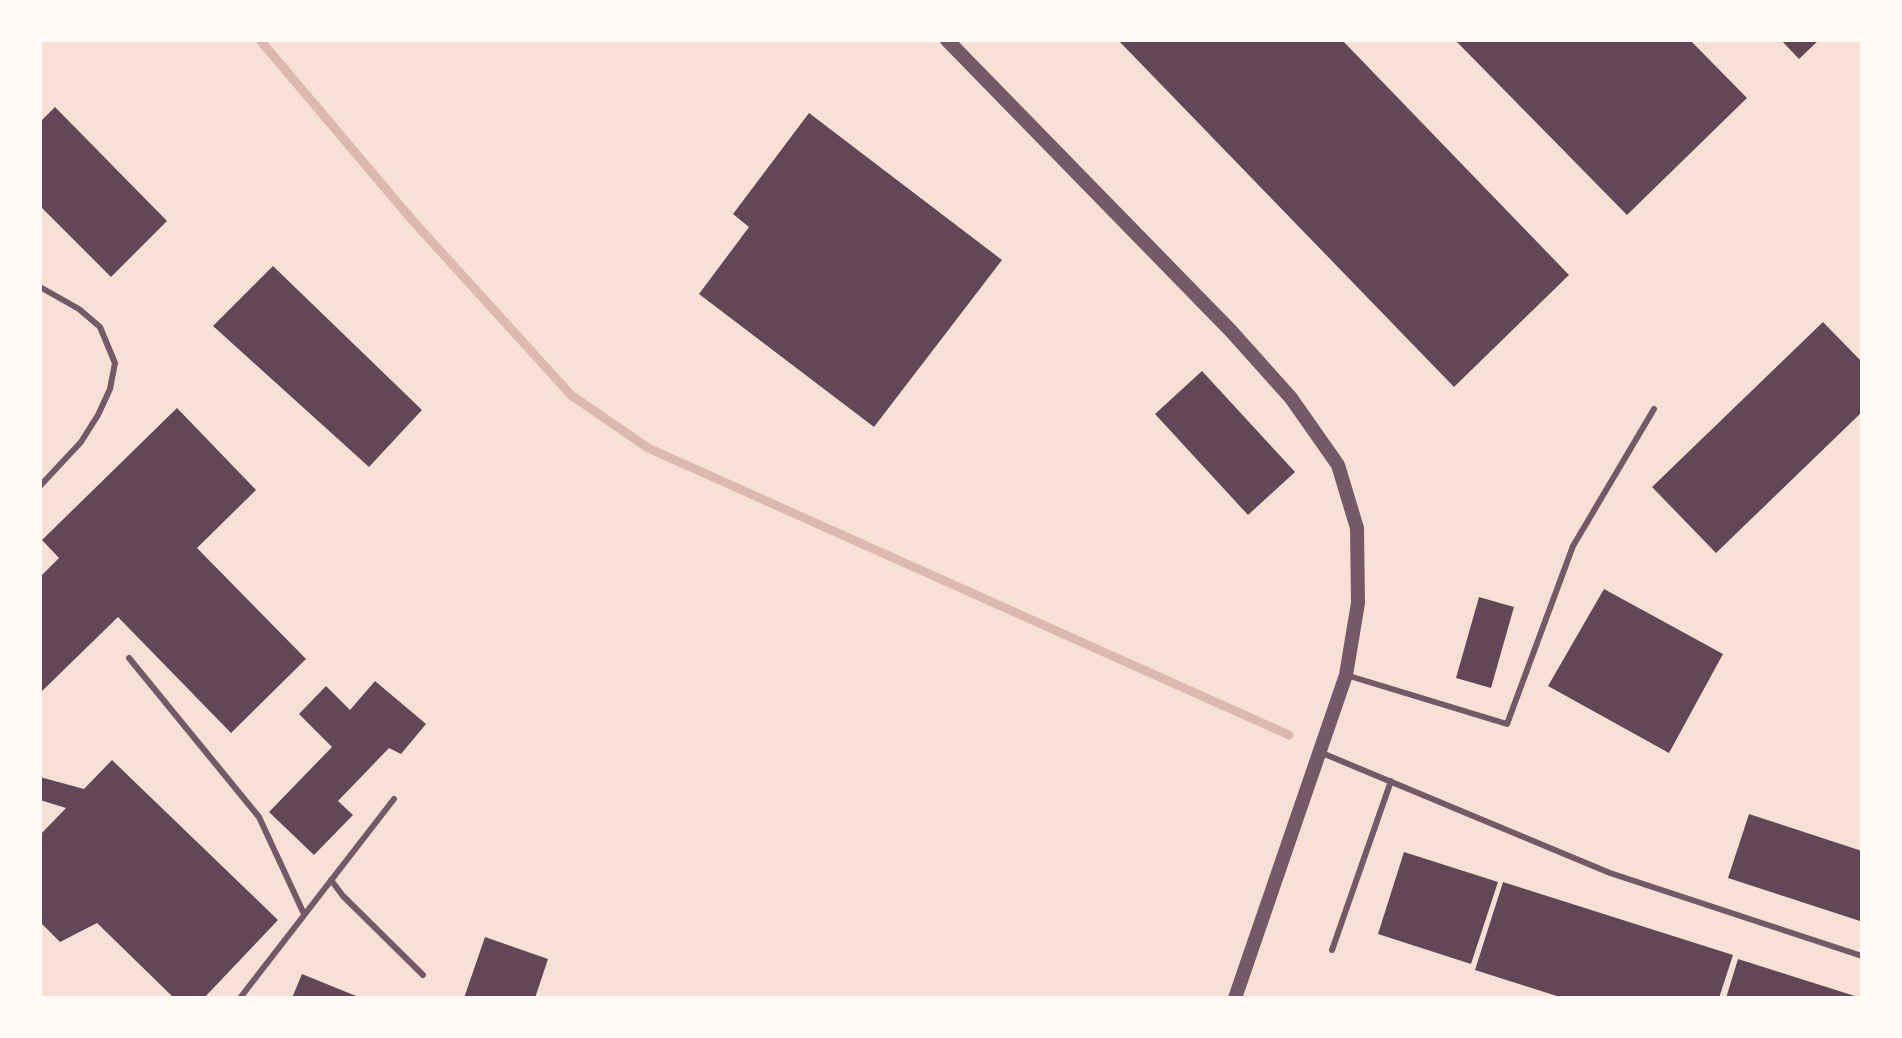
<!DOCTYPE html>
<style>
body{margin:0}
#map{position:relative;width:1902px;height:1038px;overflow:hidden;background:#f7e1d7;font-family:Overpass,sans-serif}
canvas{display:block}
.frame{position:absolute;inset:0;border:42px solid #fffaf5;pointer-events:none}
</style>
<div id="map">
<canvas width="1902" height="1038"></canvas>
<div class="frame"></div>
</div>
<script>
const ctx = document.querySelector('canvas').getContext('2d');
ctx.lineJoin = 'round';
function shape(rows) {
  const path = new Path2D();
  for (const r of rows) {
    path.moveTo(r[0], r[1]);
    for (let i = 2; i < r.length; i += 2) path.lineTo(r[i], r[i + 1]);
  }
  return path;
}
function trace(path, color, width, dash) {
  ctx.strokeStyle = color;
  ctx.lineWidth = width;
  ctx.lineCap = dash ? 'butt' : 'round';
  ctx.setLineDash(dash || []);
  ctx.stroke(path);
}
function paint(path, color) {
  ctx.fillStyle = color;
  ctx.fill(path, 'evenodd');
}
trace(shape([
 [260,40,413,221,571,395,648,448,1289,735]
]), '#dcb8b0', 9);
paint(shape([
 [1118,40,1342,40,1569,275,1454,387],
 [1455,40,1690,40,1747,98,1627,215],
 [1781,40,1819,40,1799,59],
 [55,107,167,221,111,277,40,206,40,122],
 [809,113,1002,260,874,427,699,294,749,227,733,214],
 [273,266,422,410,369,467,213,326],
 [1823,322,1862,362,1862,412,1716,553,1652,487],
 [1202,371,1295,472,1248,515,1155,414],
 [177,408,256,490,197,548,306,659,231,733,118,617,40,693,40,577,59,558,42,540],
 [1604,589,1723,654,1669,753,1548,686],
 [1479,597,1514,607,1491,688,1456,678],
 [375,681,426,724,401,754,389,748,338,801,353,815,314,855,269,812,332,747,299,714,326,686,350,710],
 [112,760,278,920,204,998,174,998,97,923,60,942,40,922,40,835,66,808,40,800,40,777,84,789],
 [1749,814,1862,851,1860,921,1728,878],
 [1404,852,1498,882,1471,964,1378,934],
 [1503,882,1733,955,1719,998,1563,998,1475,970],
 [485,937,548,959,535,998,464,998],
 [1738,959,1858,997,1858,998,1726,998],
 [302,974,361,998,292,998]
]), '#644757');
trace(shape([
 [40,287,79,309,100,327,115,363,110,389,98,415,81,442,40,486],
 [129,658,259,817,304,914],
 [1346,675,1507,724,1573,546,1654,409],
 [1322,753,1610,873,1862,956],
 [331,880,343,896,423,975],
 [1332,950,1391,781],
 [240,998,394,799]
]), '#755966', 6);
trace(shape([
 [947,40,1231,331,1291,398,1338,465,1357,528,1358,603,1346,675,1235,998]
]), '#755966', 14);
</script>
